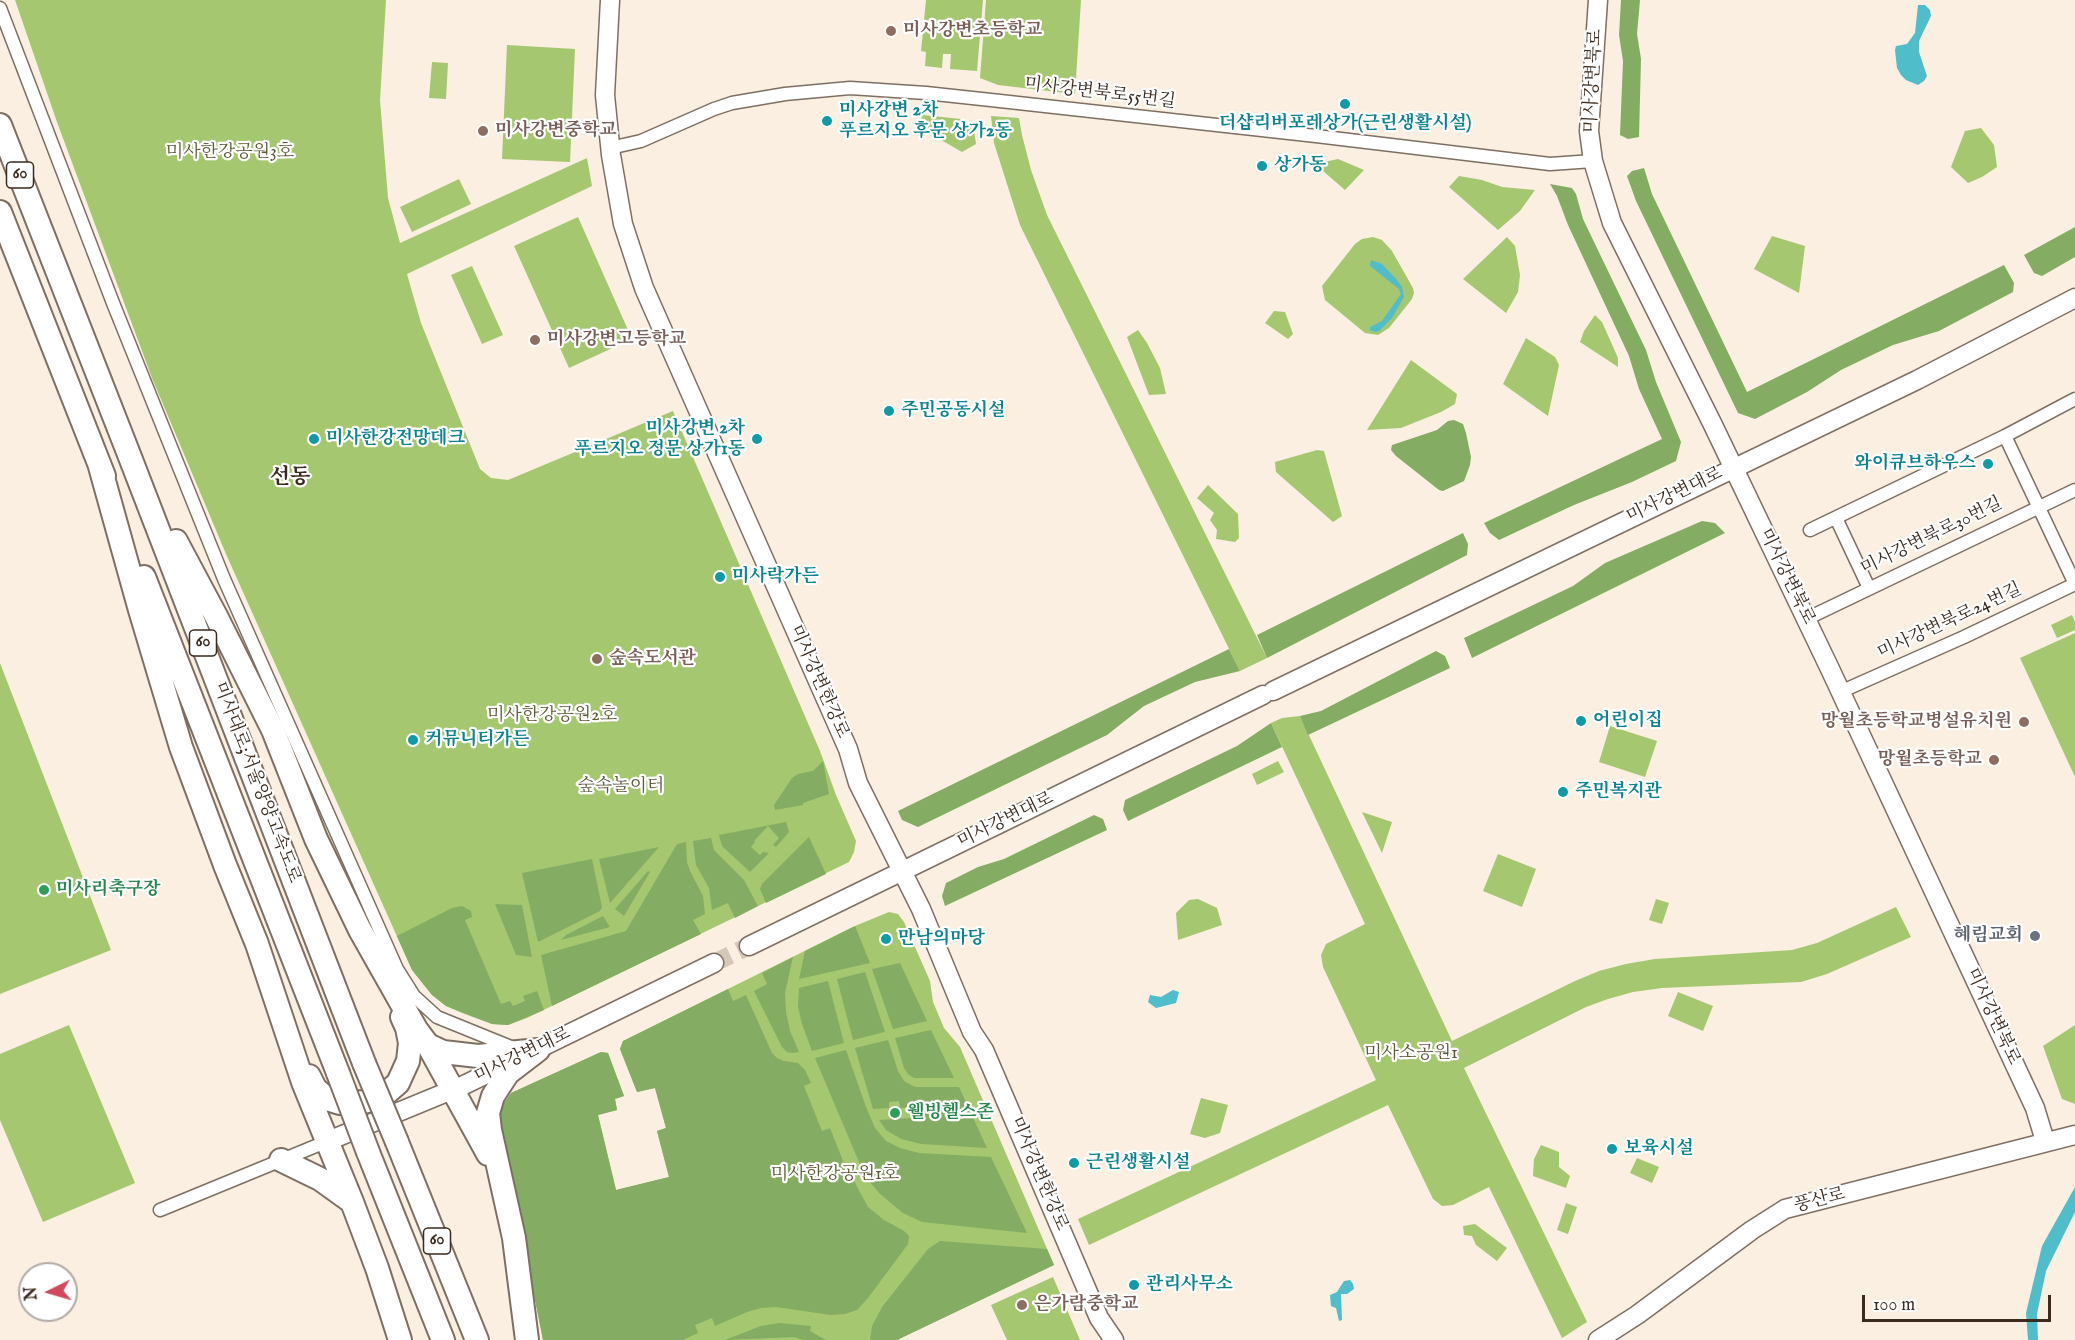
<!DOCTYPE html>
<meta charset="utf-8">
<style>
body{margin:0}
#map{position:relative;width:2075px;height:1340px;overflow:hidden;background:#faefe0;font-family:"IM FELL English",serif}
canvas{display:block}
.north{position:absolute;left:18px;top:1262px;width:60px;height:60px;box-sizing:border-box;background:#fff;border:2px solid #b1aaa5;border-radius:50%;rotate:265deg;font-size:16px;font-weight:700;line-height:24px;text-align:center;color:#3b2a1e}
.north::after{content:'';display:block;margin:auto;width:21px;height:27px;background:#d1495b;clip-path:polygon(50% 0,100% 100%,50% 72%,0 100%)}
.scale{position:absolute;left:1862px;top:1295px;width:189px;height:27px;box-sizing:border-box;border:3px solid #3b2a1e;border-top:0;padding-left:8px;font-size:18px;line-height:21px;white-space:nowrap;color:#3b2a1e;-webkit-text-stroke:4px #fff;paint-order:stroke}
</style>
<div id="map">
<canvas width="2075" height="1340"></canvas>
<div class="north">N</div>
<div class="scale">100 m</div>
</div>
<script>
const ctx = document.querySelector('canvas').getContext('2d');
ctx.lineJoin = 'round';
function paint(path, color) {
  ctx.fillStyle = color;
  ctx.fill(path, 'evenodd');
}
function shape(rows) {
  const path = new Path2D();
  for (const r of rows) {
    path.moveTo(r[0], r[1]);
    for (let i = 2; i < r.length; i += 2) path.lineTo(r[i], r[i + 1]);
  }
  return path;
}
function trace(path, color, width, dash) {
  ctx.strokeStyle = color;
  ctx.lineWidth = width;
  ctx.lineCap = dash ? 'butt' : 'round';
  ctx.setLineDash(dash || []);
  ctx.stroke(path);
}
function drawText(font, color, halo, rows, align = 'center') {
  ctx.font = font + ' "IM FELL English","Noto Serif KR",serif';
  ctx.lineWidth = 4.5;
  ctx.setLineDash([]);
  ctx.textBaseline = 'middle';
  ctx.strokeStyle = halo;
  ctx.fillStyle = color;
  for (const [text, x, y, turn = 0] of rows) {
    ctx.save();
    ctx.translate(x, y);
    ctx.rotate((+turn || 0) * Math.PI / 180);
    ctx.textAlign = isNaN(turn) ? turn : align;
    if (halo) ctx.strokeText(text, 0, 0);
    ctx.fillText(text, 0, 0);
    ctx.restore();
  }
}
paint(shape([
 [15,0,386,0,380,100,388,198,400,243,587,158,592,186,407,274,421,323,480,469,491,478,508,480,673,411,820,751,836,795,856,841,854,852,849,862,527,1018,508,1025,492,1024,462,1013,446,1006,432,995,412,970,226,554,152,378,57,122],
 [926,0,983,0,977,71,950,69,951,54,943,54,942,68,925,66,926,52,921,51],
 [986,0,1081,0,1075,94,998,85,980,78],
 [507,45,575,49,570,162,502,159],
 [432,62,448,63,446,99,429,98],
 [923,115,961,119,974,130,976,144,962,152,917,126],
 [991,116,1019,118,1022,135,1031,170,1047,215,1267,658,1240,671,1020,225,994,143],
 [1981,128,1994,145,1997,167,1982,177,1968,183,1951,167,1965,131],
 [1338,159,1364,170,1345,190,1315,164],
 [1459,176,1482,180,1502,187,1535,190,1520,211,1498,230,1449,187],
 [459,179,471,204,412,232,400,207],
 [578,217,632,339,569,368,514,246],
 [1772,236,1805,246,1799,293,1754,269],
 [1373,237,1382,240,1392,251,1413,288,1414,293,1412,299,1389,328,1378,335,1365,333,1325,300,1322,286,1355,244,1362,239],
 [1507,237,1515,246,1520,275,1518,292,1506,313,1463,279],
 [472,266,503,335,482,344,451,275],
 [1274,311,1285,312,1293,334,1288,339,1265,323],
 [1595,315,1602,322,1618,358,1618,367,1580,342,1584,331],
 [1138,330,1147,343,1160,368,1166,394,1149,395,1127,337],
 [1526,338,1555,357,1559,365,1548,416,1503,384],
 [1411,360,1457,394,1455,404,1441,412,1401,428,1367,430],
 [1317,450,1324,451,1342,516,1333,522,1276,472,1275,462],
 [1208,485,1238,514,1239,538,1235,542,1216,539,1217,530,1210,520,1214,513,1197,498],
 [2072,615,2075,622,2075,630,2057,638,2051,625],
 [2075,633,2075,777,2020,658],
 [0,663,111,950,0,994],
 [1300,716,1452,1041,1575,981,1599,971,1626,964,1655,959,1792,950,1817,943,1896,907,1911,937,1827,974,1801,982,1662,988,1633,992,1608,999,1586,1007,1464,1068,1587,1322,1562,1338,1489,1187,1453,1205,1442,1206,1433,1199,1388,1105,1089,1245,1078,1219,1376,1080,1323,967,1321,955,1326,944,1365,924,1271,723,1282,718],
 [1610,726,1657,741,1645,777,1599,762],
 [1278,761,1284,772,1257,785,1252,774],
 [1362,812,1392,822,1382,853],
 [1498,854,1536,869,1522,907,1483,891],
 [1198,899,1217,908,1222,925,1178,940,1176,913,1189,900],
 [1656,899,1669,903,1662,924,1649,920],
 [889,912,898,914,904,922,930,981,933,1002,944,1028,960,1047,1054,1265,897,1340,543,1340,499,1119,502,1106,511,1093,601,1052,608,1053,624,1096,615,1099,617,1110,598,1115,616,1190,669,1177,657,1131,666,1128,655,1088,637,1092,620,1049,623,1041,855,926],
 [1678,992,1713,1006,1703,1031,1668,1016],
 [69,1025,135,1183,43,1222,0,1120,0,1054],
 [2075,1025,2075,1104,2062,1099,2043,1046],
 [1201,1098,1228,1105,1220,1133,1205,1138,1190,1134],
 [1541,1145,1559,1152,1559,1167,1570,1176,1566,1188,1533,1176,1534,1159],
 [1637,1158,1659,1167,1652,1183,1630,1173],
 [1566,1203,1577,1207,1568,1234,1557,1230],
 [1475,1224,1507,1248,1497,1261,1476,1245,1472,1236,1464,1235,1463,1226],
 [1053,1277,1080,1340,1007,1340,991,1305]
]), '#a5c770');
paint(shape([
 [1621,0,1640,0,1637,34,1641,59,1639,137,1628,139,1620,135,1623,61,1619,35],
 [1644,168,1652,194,1747,392,2004,265,2014,283,2013,292,1939,331,1893,345,1841,370,1807,392,1755,419,1738,413,1636,201,1627,176,1632,171],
 [1550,184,1572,188,1576,194,1583,219,1646,350,1656,382,1681,442,1676,461,1632,482,1574,505,1499,540,1490,533,1484,523,1662,439,1639,389,1629,356,1568,225,1557,196],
 [2075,227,2075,257,2042,276,2034,273,2024,255],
 [1454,420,1463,424,1466,433,1471,457,1470,465,1464,481,1443,491,1439,490,1396,456,1391,450,1392,445,1437,430,1448,421],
 [1702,521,1715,523,1725,533,1472,658,1464,638,1573,586,1605,563],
 [1463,533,1468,544,1467,555,1267,658,1257,635],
 [1229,649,1240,671,1195,682,1144,706,1107,735,918,827,902,820,898,811],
 [1436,651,1445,656,1450,668,1308,735,1300,716,1321,711],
 [1271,723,1282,747,1128,821,1123,810,1125,800,1237,746],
 [823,761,829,794,803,803,803,805,775,810,774,805,792,778,798,774,813,771],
 [1094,815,1103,819,1107,830,945,906,942,896,946,883,978,867,1004,859],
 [786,822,789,832,776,847,773,845,779,838,768,826,754,841,755,842,751,847,760,855,763,852,769,853,750,872,722,846,719,835],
 [809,837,826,874,766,903,760,889,762,884],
 [711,838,714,850,744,880,758,906,735,918,728,903,712,910,709,888,696,865,693,841],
 [686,842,687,862,690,871,703,896,705,914,693,920,701,934,552,1006,541,955,626,931,677,844],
 [659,847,610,903,599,859],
 [592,859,602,907,600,911,538,942,522,873],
 [648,871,650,872,624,916,615,909],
 [495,904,522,905,532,957,516,955],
 [462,906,471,911,472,917,465,920,501,1004,510,1001,513,1006,525,1001,523,996,537,991,544,1010,508,1025,492,1024,446,1006,432,995,412,970,397,936,452,908],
 [603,916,610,927,561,940,566,935],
 [855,926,870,963,799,979,805,951],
 [793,957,785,993,786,1012,790,1031,799,1052,792,1053,787,1052,782,1047,754,991,767,984,762,973],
 [900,963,927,1021,893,1029,872,969],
 [865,972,885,1032,853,1040,837,979],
 [828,981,844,1043,812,1051,802,1024,798,1007,799,988],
 [728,989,733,1001,746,995,772,1053,777,1058,784,1061,798,1063,805,1070,811,1083,804,1086,822,1131,830,1128,843,1161,868,1207,884,1220,904,1231,909,1236,908,1244,868,1298,857,1310,845,1314,831,1315,776,1307,761,1308,747,1312,715,1326,712,1318,695,1325,698,1333,683,1340,543,1340,499,1119,502,1106,511,1093,601,1052,608,1053,624,1096,615,1099,617,1110,598,1115,616,1190,669,1177,657,1131,666,1128,655,1088,637,1092,620,1049,623,1041],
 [931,1030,954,1078,914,1078,908,1074,904,1068,895,1038],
 [888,1040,898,1071,904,1081,915,1087,959,1087,987,1148,921,1144,901,1139,886,1130,879,1120,913,1118,913,1107,900,1108,899,1101,889,1102,889,1108,873,1109,855,1048],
 [846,1050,866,1107,875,1128,886,1141,900,1148,919,1153,991,1157,1027,1233,922,1222,903,1213,879,1193,870,1182,859,1162,815,1058],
 [940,1241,1047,1249,1054,1265,897,1340,870,1340,872,1326,882,1307,928,1249],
 [779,1323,811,1326,810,1331,826,1340,803,1340,794,1337,725,1340,761,1326]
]), '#84ac62');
paint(shape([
 [1918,5,1925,5,1930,10,1931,16,1919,41,1919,52,1927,76,1924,81,1918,85,1906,80,1901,75,1897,68,1895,50,1896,46,1907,44,1915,33],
 [1371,260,1382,264,1397,280,1402,287,1404,297,1392,318,1379,331,1375,332,1370,330,1370,327,1382,321,1401,294,1399,289,1370,266],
 [1173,990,1179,992,1176,1003,1156,1008,1148,1002,1150,995,1161,997],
 [2075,1187,2075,1212,2046,1271,2037,1314,2038,1340,2028,1340,2026,1313,2042,1246],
 [1350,1280,1353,1284,1354,1289,1347,1294,1341,1294,1342,1320,1339,1321,1336,1308,1331,1306,1330,1295,1337,1292,1344,1281]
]), '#50bdca');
trace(shape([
 [714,963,749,946]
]), '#d4c8b9', 18, [18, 9]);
const street = shape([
 [0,8,113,303,224,579,397,969,414,996,437,1017,511,1047],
 [610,148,641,141,714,109,732,103,785,94,850,88,926,93,1000,101,1316,136,1550,164,1593,161],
 [2005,436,2075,584],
 [1836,518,1869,588],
 [1810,530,2005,436,2075,399],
 [1806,619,2075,490],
 [1840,692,1964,637,2075,584],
 [160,1210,328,1141]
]);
const secondary = shape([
 [610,0,605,95,611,155,623,224,644,288,848,749,858,783,921,909,972,1032,984,1050,1099,1318,1114,1340],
 [1598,0,1589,131,1593,161,1612,223,1713,425,1830,669,2035,1108,2045,1141],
 [1273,691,1917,380,2075,298],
 [749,946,1263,695],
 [328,1141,464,1085,714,963],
 [1598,1340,1637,1315,1752,1230,1785,1209,2075,1135]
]);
const highway = shape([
 [0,125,130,457,364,1063],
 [0,212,104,476],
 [99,463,140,610,181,747,225,865,257,944,303,1082,352,1202,377,1268,400,1340],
 [176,541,216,616,273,730,316,839,360,930,416,1029,428,1045,443,1052,478,1056,538,1050],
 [144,577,338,1073],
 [428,1045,488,1154],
 [309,1076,315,1088,327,1099,340,1103,364,1102,382,1097,398,1083,408,1061,410,1043,407,1028,402,1017],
 [397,1142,477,1340],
 [368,1152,443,1340],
 [281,1160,320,1179,352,1202],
 [527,1340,514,1238,490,1130,488,1113,493,1096,508,1073,538,1050]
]);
trace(street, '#7e6f62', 15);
trace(secondary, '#7e6f62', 21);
trace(highway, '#7e6f62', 26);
trace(street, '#fff', 12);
trace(secondary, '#fff', 18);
trace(highway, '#fff', 22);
const highwayBridge = shape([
 [364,1063,397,1142],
 [338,1073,368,1152]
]);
trace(highwayBridge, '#7e6f62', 26, []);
trace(highwayBridge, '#fff', 22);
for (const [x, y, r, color] of [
 [891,31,6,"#8d6e63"],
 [1345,104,6,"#0f9aa8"],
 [827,121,6,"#0f9aa8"],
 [483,131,6,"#8d6e63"],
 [1262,166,6,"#0f9aa8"],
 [535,340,6,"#8d6e63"],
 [889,411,6,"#0f9aa8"],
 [314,439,6,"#0f9aa8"],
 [757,439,6,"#0f9aa8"],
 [1988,464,6,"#0f9aa8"],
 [720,577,6,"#0f9aa8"],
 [597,659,6,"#8d6e63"],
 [1581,721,6,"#0f9aa8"],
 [2024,722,6,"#8d6e63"],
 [413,740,6,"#0f9aa8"],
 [1994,760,6,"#8d6e63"],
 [1563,792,6,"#0f9aa8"],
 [44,890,6,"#2e9e5b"],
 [2035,936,6,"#6b7280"],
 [886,939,6,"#0f9aa8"],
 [895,1113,6,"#2e9e5b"],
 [1612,1149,6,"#0f9aa8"],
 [1074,1163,6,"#0f9aa8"],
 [1134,1285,6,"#0f9aa8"],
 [1022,1305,6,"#8d6e63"]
]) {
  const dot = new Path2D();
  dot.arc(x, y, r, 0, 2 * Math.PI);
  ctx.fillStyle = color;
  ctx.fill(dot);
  trace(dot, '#fff', 2);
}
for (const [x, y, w] of [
 [20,175,27],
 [203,643,27],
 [437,1241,27]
]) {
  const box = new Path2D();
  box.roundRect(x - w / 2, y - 13, w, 26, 4.5);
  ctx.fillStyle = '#fff';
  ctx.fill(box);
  trace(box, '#3b2a1e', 1.5);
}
drawText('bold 16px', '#3b2a1e', null, [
 ["60",20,175],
 ["60",203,643],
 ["60",437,1241]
]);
drawText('bold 18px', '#785e54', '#fff', [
 ["미사강변초등학교",903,31],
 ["미사강변중학교",495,131],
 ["미사강변고등학교",547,340],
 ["숲속도서관",609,659],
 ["망월초등학교병설유치원",2012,722,"right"],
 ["망월초등학교",1982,760,"right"],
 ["은가람중학교",1034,1305]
], 'left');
drawText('18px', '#3b2a1e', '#fff', [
 ["미사강변북로",1594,81,-87],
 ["미사강변북로55번길",1100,94,7],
 ["미사강변대로",1675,496,-26],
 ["미사강변북로30번길",1932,537,-26],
 ["미사강변북로",1786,577,64],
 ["미사강변북로24번길",1950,622,-25],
 ["미사강변한강로",818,682,66],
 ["미사대로;서울양양고속도로",256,783,69],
 ["미사강변대로",1006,821,-26],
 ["미사강변북로",1992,1017,65],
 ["미사강변대로",523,1056,-26],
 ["미사강변한강로",1038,1174,67],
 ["풍산로",1820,1201,-14]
]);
drawText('bold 18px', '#0d838f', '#fff', [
 ["미사강변 2차",839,111],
 ["푸르지오 후문 상가2동",839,132],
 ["더샵리버포레상가(근린생활시설)",1345,124,"center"],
 ["상가동",1274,166],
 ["주민공동시설",901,411],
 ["미사강변 2차",745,429,"right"],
 ["푸르지오 정문 상가1동",745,450,"right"],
 ["미사한강전망데크",326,439],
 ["와이큐브하우스",1976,464,"right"],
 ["미사락가든",732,577],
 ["어린이집",1593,721],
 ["커뮤니티가든",425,740],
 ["주민복지관",1575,792],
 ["만남의마당",898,939],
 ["보육시설",1624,1149],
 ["근린생활시설",1086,1163],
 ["관리사무소",1146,1285]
], 'left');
drawText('18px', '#5b5937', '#fff', [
 ["미사한강공원3호",230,153],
 ["미사한강공원2호",552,716],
 ["숲속놀이터",621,787],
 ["미사소공원1",1411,1054],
 ["미사한강공원1호",835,1175]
]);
drawText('bold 18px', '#27864d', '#fff', [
 ["미사리축구장",56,890],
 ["웰빙헬스존",907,1113]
], 'left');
drawText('bold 18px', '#5b616d', '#fff', [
 ["혜림교회",2023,936]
], 'right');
drawText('bold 21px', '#3b2a1e', '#fff', [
 ["선동",290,479]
]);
</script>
